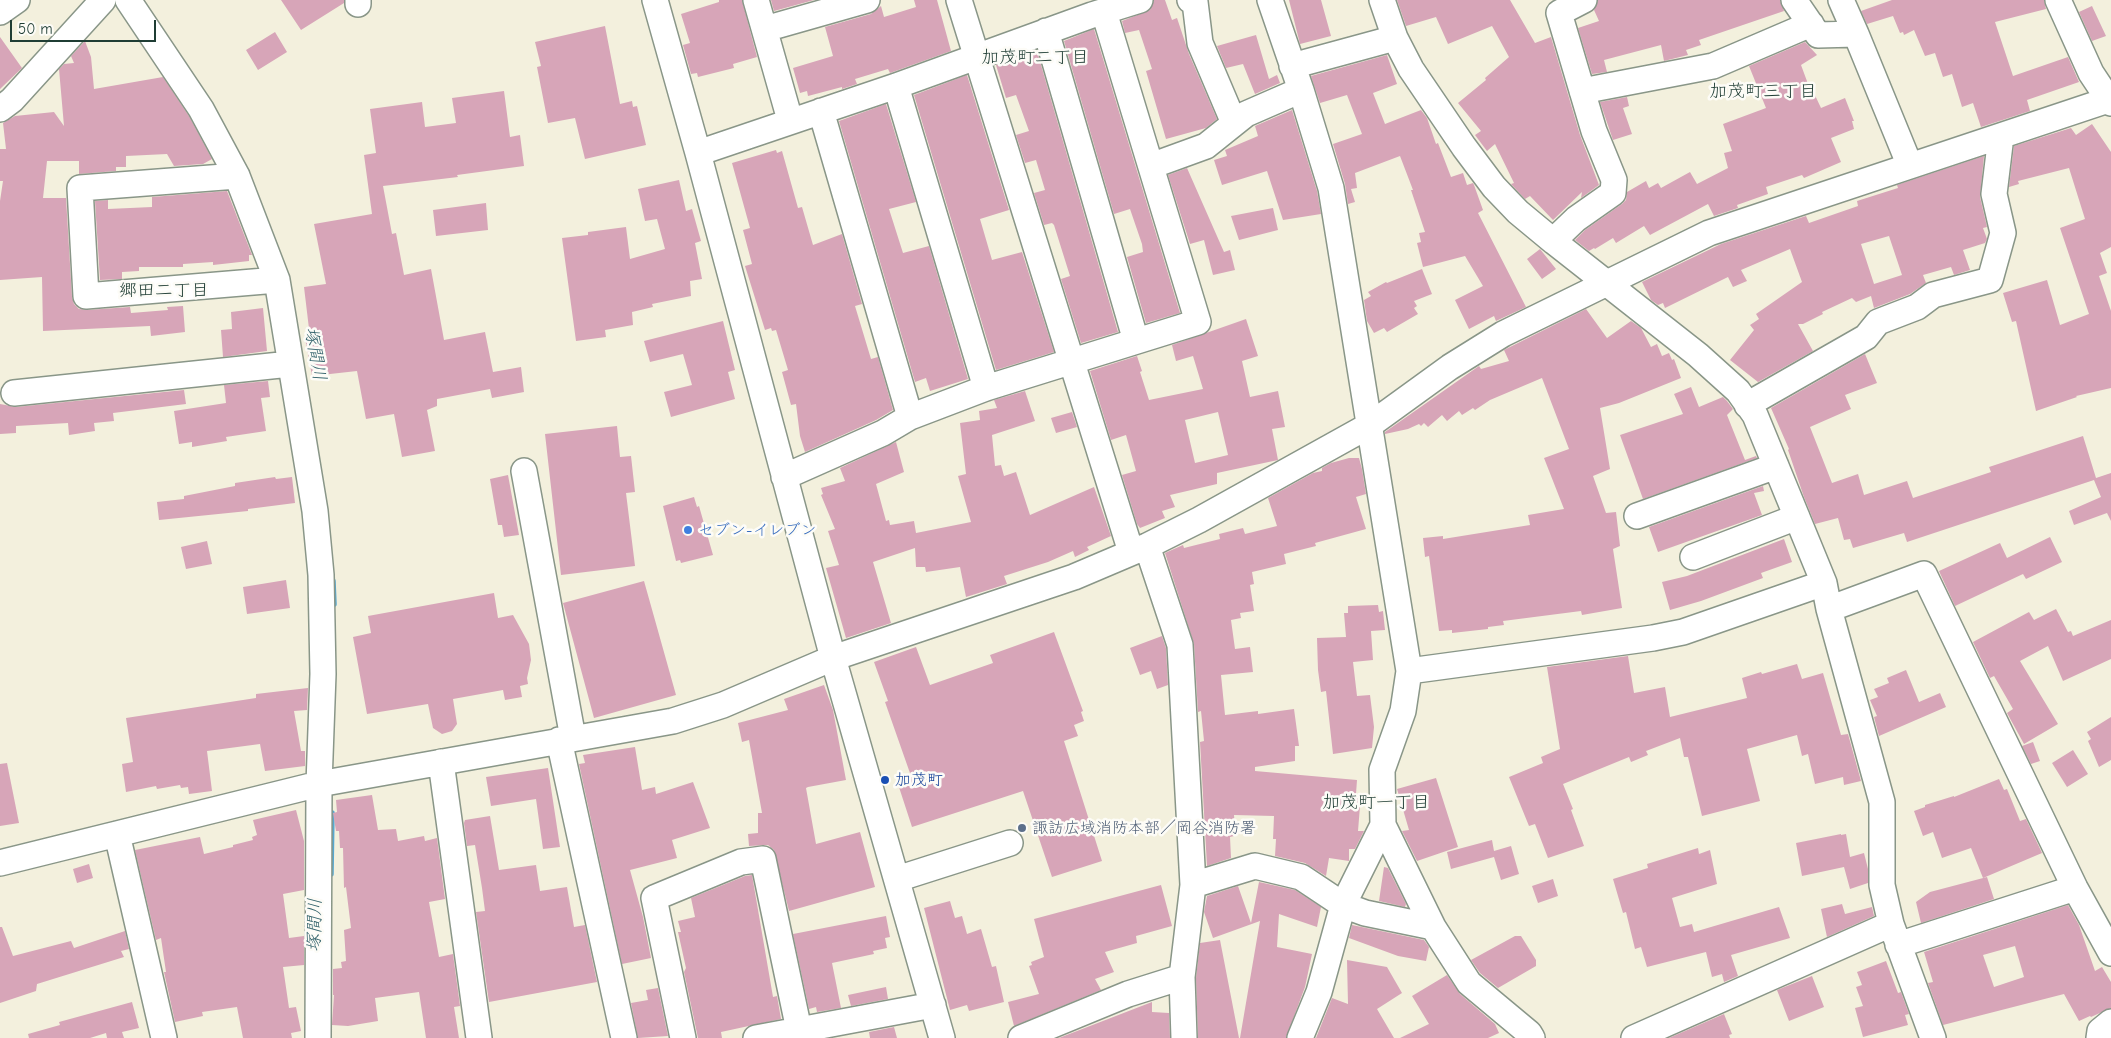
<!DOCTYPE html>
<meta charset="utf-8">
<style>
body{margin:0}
#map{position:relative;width:2111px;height:1038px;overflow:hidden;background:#f3f0dd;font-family:"Comic Neue",sans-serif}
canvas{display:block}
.scale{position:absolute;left:10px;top:20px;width:146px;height:22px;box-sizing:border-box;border:2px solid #1f3d34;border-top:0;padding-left:6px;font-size:15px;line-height:18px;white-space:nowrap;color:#1f3d34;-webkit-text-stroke:4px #fdfcf7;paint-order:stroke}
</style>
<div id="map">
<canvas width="2111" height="1038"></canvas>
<div class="scale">50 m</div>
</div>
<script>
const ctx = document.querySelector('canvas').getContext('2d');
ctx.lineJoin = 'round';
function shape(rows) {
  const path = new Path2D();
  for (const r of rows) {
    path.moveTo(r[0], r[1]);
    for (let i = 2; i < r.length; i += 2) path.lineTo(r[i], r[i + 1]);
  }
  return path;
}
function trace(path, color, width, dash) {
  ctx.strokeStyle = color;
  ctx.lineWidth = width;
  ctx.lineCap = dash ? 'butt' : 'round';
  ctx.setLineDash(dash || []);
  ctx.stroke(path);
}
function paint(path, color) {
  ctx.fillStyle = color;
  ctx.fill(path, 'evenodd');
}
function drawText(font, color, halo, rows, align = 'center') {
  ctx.font = font + ' "Comic Neue","Klee One",sans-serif';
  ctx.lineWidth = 5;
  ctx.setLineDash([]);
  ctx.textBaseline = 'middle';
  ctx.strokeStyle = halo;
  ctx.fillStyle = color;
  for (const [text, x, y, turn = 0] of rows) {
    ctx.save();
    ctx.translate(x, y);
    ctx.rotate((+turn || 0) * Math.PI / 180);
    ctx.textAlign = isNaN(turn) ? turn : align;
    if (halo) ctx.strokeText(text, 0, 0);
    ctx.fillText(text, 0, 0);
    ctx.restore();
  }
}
trace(shape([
 [333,581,334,604],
 [331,874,332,813]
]), '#56a8d1', 5.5);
paint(shape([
 [281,0,344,0,344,3,301,30],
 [719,0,742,0,757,57,733,64,734,68,698,77,697,73,691,74,683,45,690,43,681,14,719,2],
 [771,0,814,0,774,11],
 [914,0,937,0,951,51,890,73,888,69,855,79,857,84,842,89,842,87,808,96,807,91,800,93,793,68,833,56,825,27,871,14,881,6,884,17,916,7],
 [1154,0,1165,0,1172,20,1177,18,1189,54,1217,119,1206,128,1166,139,1146,71,1152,69,1139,30,1125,33,1122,21,1150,10],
 [1289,0,1321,0,1331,36,1300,44],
 [1397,0,1510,0,1535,43,1551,37,1580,135,1599,185,1581,198,1582,192,1553,220,1530,196,1525,199,1511,184,1514,183,1495,144,1487,151,1475,135,1481,131,1458,103,1486,80,1485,78,1509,57,1492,26,1448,44,1436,17,1406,26],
 [1598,0,1780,0,1784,11,1699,40,1701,45,1686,50,1688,55,1664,61,1661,45,1604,60,1607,72,1592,74,1578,28,1599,21,1594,10],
 [1892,0,2044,0,2046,9,1995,22,2013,76,2068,57,2079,82,2027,100,2030,111,1981,127,1973,103,1962,107,1952,74,1943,77,1935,53,1925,56,1914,30,1904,35,1903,32,1900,33,1893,16,1867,24,1861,11],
 [2092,6,2106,36,2092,41,2079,12],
 [605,26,620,104,632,101,633,107,637,106,646,145,585,159,575,118,548,123,537,67,541,66,535,42],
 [1094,29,1180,313,1146,323,1127,257,1143,252,1142,244,1130,209,1114,214,1064,41],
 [275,32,287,52,258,70,246,50],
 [1256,35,1269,79,1277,75,1280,83,1255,94,1243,64,1226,68,1217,46],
 [0,37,22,68,0,89],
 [85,41,91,57,94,89,163,77,189,116,212,159,203,164,174,166,167,154,126,156,126,167,116,167,116,171,79,174,79,161,47,161,43,198,66,198,72,297,74,304,79,309,87,310,130,307,131,313,168,310,167,307,183,306,185,332,151,336,150,326,43,331,42,277,0,280,0,201,3,181,0,181,0,149,6,149,3,123,15,116,54,112,64,126,59,69,64,64,74,63,71,56],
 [1805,42,1817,55,1801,65,1811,92,1813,91,1821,108,1845,98,1854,121,1852,121,1854,129,1831,138,1841,162,1804,178,1802,175,1766,187,1768,194,1737,205,1738,208,1714,216,1708,204,1650,235,1644,226,1616,243,1613,238,1595,249,1594,248,1589,251,1575,240,1585,230,1622,204,1626,200,1627,192,1646,181,1649,188,1658,183,1661,188,1690,172,1697,184,1728,168,1724,153,1732,151,1723,124,1766,108,1749,66],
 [1037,51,1118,332,1081,343,1061,279,1070,276,1054,225,1052,223,1044,225,1034,193,1045,190,1036,160,1025,163,1016,135,1029,131,1016,95,1006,98,996,65],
 [1387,55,1397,84,1373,93,1385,124,1421,110,1427,118,1436,144,1438,143,1451,177,1463,173,1467,185,1473,183,1474,185,1483,210,1478,213,1526,307,1496,321,1494,316,1469,329,1455,300,1483,286,1465,256,1423,267,1417,243,1421,242,1419,233,1425,232,1411,190,1413,190,1400,156,1355,173,1357,188,1351,189,1355,202,1348,204,1345,184,1333,144,1362,134,1347,95,1320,103,1311,76],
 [967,75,1009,210,980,219,992,260,1022,252,1054,352,996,370,914,95],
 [504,91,510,137,520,135,524,166,457,175,458,177,383,186,392,234,396,233,404,275,431,269,444,340,485,332,493,372,521,367,524,392,492,398,490,389,437,399,437,406,427,410,435,451,402,457,394,414,366,419,357,371,312,376,305,338,310,337,304,287,326,284,314,224,372,214,364,155,376,153,370,109,422,102,425,127,456,123,452,98],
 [1627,97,1629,106,1623,108,1632,134,1613,140,1600,102],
 [886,104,916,202,889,209,903,253,929,246,968,379,930,391,926,378,915,382,839,121],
 [1292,110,1317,191,1321,214,1283,220,1267,171,1222,185,1214,160,1227,156,1225,150,1258,136,1255,126],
 [2092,124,2111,152,2111,247,2100,253,2107,273,2099,276,2111,311,2111,388,2076,396,2077,397,2036,411,2016,321,2012,322,2003,293,2047,280,2060,325,2089,314,2060,228,2085,219,2069,168,2018,181,2019,184,2009,187,2014,146,2071,128,2076,135],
 [776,150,777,153,782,151,798,208,802,207,813,245,842,234,862,304,855,306,871,359,878,357,893,410,876,420,805,452,800,436,796,404,791,405,782,372,788,370,776,330,772,331,771,328,765,330,745,266,752,264,743,230,750,228,732,163],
 [1984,156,1980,197,1987,227,1983,228,1987,239,1985,243,1963,250,1970,270,1954,275,1951,267,1923,275,1926,283,1910,294,1874,308,1871,296,1856,302,1852,298,1822,312,1823,314,1803,324,1798,324,1813,351,1758,382,1730,360,1754,330,1750,325,1759,319,1756,314,1802,282,1790,249,1741,270,1747,281,1733,287,1728,277,1665,308,1663,303,1658,305,1651,300,1642,282,1721,244,1806,216,1809,223,1858,206,1857,201,1898,188,1897,185],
 [1889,236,1902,275,1874,284,1861,244],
 [1187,168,1224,252,1230,250,1235,270,1213,275,1204,240,1190,244,1168,175],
 [679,180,686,211,692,209,701,241,695,243,702,279,690,281,691,296,652,304,653,307,632,312,633,325,605,330,606,337,576,341,562,238,588,235,588,232,626,227,630,259,665,249,657,219,645,221,638,189],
 [227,191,252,255,249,255,249,261,213,265,213,262,183,264,183,267,139,267,139,271,122,272,122,279,100,280,95,201,108,200,108,209,152,207,152,197],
 [486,203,488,230,436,236,433,210],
 [1273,208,1278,230,1239,240,1231,216],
 [1540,249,1556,269,1542,279,1527,259],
 [1422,269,1432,294,1414,301,1417,306,1414,308,1418,314,1387,332,1384,328,1374,333,1367,321,1364,300,1371,296,1368,292,1386,282,1387,283],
 [263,308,267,351,223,357,221,330,232,329,231,312],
 [1586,309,1607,338,1631,321,1641,328,1651,347,1657,344,1662,356,1669,353,1672,360,1674,359,1681,378,1619,403,1600,408,1610,469,1593,476,1606,513,1616,512,1620,546,1613,549,1622,608,1582,615,1581,611,1503,621,1504,625,1488,627,1488,629,1452,633,1452,630,1439,631,1429,556,1425,557,1423,538,1443,536,1443,539,1530,525,1528,515,1564,509,1544,458,1569,449,1542,378,1490,400,1475,410,1473,408,1462,415,1459,411,1447,421,1442,415,1428,427,1424,423,1421,426,1419,424,1408,429,1385,434,1385,432,1479,366,1481,369,1509,361,1504,350],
 [1246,319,1258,356,1242,361,1250,397,1278,391,1285,427,1272,429,1278,460,1217,473,1217,484,1170,495,1175,507,1162,511,1165,518,1140,528,1137,524,1122,475,1136,471,1126,435,1111,440,1090,371,1137,356,1142,371,1140,372,1149,400,1203,389,1193,356,1176,361,1172,345],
 [1218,412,1228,455,1195,463,1185,420],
 [723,321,735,370,728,372,735,399,671,417,664,392,692,385,683,354,650,362,644,341],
 [1865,354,1877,383,1845,395,1851,409,1810,427,1832,483,1858,474,1864,495,1907,481,1913,498,1991,472,1989,467,2083,436,2096,478,2111,473,2111,521,2107,513,2074,525,2069,511,2101,497,2094,480,1907,542,1904,533,1853,548,1850,539,1844,540,1838,518,1815,524,1804,497,1788,450,1789,449,1771,408],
 [268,381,270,397,261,398,266,431,226,437,227,441,192,447,192,442,179,444,174,411,226,403,224,385],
 [1691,387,1699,407,1723,397,1727,401,1733,409,1727,415,1745,460,1756,456,1757,458,1643,499,1620,435,1683,414,1674,394],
 [184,390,186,404,113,413,114,421,94,423,95,431,69,435,68,423,16,426,16,433,0,434,0,404,16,407],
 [1025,391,1035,421,992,435,995,466,1001,465,1004,476,1016,472,1030,515,1094,487,1111,536,1087,547,1089,550,1075,557,1073,551,1048,562,1004,576,1007,584,966,597,960,567,926,572,925,567,916,567,915,548,873,562,891,623,846,638,826,568,839,565,828,531,835,529,821,495,823,494,821,488,845,481,840,468,896,442,904,472,876,484,886,521,889,520,890,525,914,521,916,533,971,522,958,476,966,474,960,423,980,420,979,411,997,408,994,400],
 [1072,412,1077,427,1056,433,1051,418],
 [617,426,620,457,631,456,635,492,626,493,635,566,561,575,545,434],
 [1349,458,1359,458,1362,469,1366,494,1356,497,1366,529,1315,543,1316,546,1284,554,1286,564,1252,572,1254,584,1250,585,1254,611,1240,613,1241,618,1231,620,1235,649,1250,647,1253,672,1221,675,1225,715,1258,711,1258,714,1294,709,1299,746,1295,746,1295,761,1255,767,1255,771,1357,780,1356,794,1361,794,1358,831,1364,831,1355,849,1349,849,1349,861,1329,858,1326,876,1305,863,1275,856,1276,839,1273,839,1274,816,1234,815,1235,828,1233,828,1234,836,1230,837,1231,858,1207,866,1200,742,1204,741,1201,711,1198,712,1194,644,1165,553,1183,545,1184,548,1220,539,1219,534,1243,528,1245,534,1277,526,1268,498,1313,473,1322,471,1322,468,1331,463],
 [508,475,519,535,504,537,502,525,498,525,490,479],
 [275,477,276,479,292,477,295,503,248,509,248,511,159,520,157,502,184,499,184,496,235,486,235,483],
 [1763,486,1764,491,1754,493,1762,515,1658,552,1649,527],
 [694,497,697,507,699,506,713,555,681,563,680,560,676,561,663,506],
 [2050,537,2062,562,2026,579,2023,574,1955,606,1939,571,2000,543,2007,558],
 [1784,539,1792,562,1761,573,1763,578,1701,601,1670,610,1662,582,1687,576],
 [207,541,212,564,186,569,181,547],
 [286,580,290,608,247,614,243,587],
 [644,581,676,695,594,718,563,603],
 [494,593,498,618,513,615,529,644,531,660,527,678,528,684,520,686,522,697,505,700,503,690,453,699,457,724,452,731,442,734,433,728,428,704,367,714,353,637,371,633,368,616],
 [1378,605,1379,612,1383,611,1385,630,1371,631,1373,660,1353,662,1357,696,1370,695,1374,727,1372,748,1333,754,1326,691,1321,692,1318,670,1317,638,1346,637,1344,613,1348,613,1348,606],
 [2056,609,2068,632,2071,631,2073,636,2111,620,2111,659,2063,681,2048,646,2020,661,2058,724,2024,744,2007,713,2013,709,1994,676,1990,678,1973,642,2029,612,2034,620],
 [1054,632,1083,711,1081,712,1084,721,1074,725,1078,736,1064,741,1102,861,1052,877,1023,791,912,827,897,781,911,776,885,702,888,701,874,662,916,647,930,685,993,663,990,655],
 [1162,636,1166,648,1168,685,1157,689,1151,671,1140,675,1130,648],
 [1628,656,1634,693,1665,687,1670,717,1747,698,1742,678,1761,672,1762,674,1797,664,1802,679,1823,673,1841,735,1848,734,1861,781,1844,785,1843,777,1815,784,1808,754,1802,756,1797,735,1747,749,1760,801,1702,816,1688,757,1684,757,1680,738,1646,751,1648,755,1631,762,1629,757,1563,784,1573,809,1571,810,1584,846,1548,858,1535,824,1529,826,1509,777,1543,763,1541,757,1560,749,1547,667],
 [1906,670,1919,702,1940,693,1946,707,1879,736,1874,717,1877,716,1870,700,1878,697,1874,689,1889,683,1887,678],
 [824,685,833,710,846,780,808,787,806,788,816,844,860,832,875,887,789,911,774,850,768,845,749,846,748,834,758,833,758,813,762,813,749,740,742,742,738,723,788,710,784,699],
 [308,688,307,710,294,711,301,751,305,751,305,766,265,771,260,744,207,751,212,791,189,794,188,787,181,788,180,785,157,789,156,786,126,792,122,764,133,762,126,718,256,698,256,694],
 [2111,717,2111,760,2099,767,2088,741,2091,739,2087,732],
 [2033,742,2040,761,2031,764,2022,746],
 [635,747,642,790,655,787,656,794,693,782,710,828,672,840,677,858,630,870,643,917,651,958,622,964,579,764,585,763,583,755],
 [2073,750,2088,774,2067,787,2052,763],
 [7,763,19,823,0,826,0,764],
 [548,768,560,847,543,849,536,799,491,806,486,777],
 [1436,778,1458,847,1417,861,1402,831,1409,830,1397,789],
 [1999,779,2004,790,2007,789,2020,821,2026,819,2042,853,1983,878,1971,848,1942,858,1933,832,1923,836,1914,811,1925,807,1925,805,1954,796,1954,797],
 [372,795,378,830,396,829,398,841,424,836,425,841,437,838,445,899,429,902,439,957,453,954,460,1006,454,1007,459,1038,426,1038,419,992,375,998,378,1021,348,1026,332,1025,334,995,333,995,333,969,342,968,341,962,346,961,344,930,351,928,346,887,344,888,343,848,340,848,339,831,336,831,333,813,337,812,336,800],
 [296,810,304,841,304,890,283,894,289,938,304,936,304,965,283,967,289,1008,296,1007,301,1031,291,1033,292,1038,243,1038,237,1007,202,1012,203,1016,175,1022,164,972,166,972,161,938,156,940,135,850,200,837,204,854,233,847,233,845,253,840,252,837,257,835,253,820],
 [490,816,499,870,536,865,540,891,567,887,574,927,585,925,597,982,489,1002,476,912,485,911,482,888,475,845,467,846,464,823,465,820],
 [1841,834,1841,835,1846,834,1850,857,1864,853,1868,869,1868,883,1850,889,1844,867,1802,876,1796,843],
 [1492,840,1494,851,1511,846,1519,874,1501,880,1494,857,1451,869,1447,852],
 [1698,848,1699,854,1710,850,1717,884,1672,898,1680,927,1692,924,1694,932,1779,907,1790,938,1731,955,1738,976,1724,982,1722,974,1712,977,1706,952,1647,967,1641,947,1635,949,1626,912,1623,913,1613,879,1648,868,1647,864],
 [89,864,93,878,77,883,73,869],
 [1384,867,1388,868,1406,904,1405,907,1379,901],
 [752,875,773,997,777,996,781,1019,721,1032,722,1038,698,1038,684,972,686,968,678,932,681,932,678,921,695,917,691,898,745,876],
 [1987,877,1994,899,1921,923,1916,902,1930,892],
 [1553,879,1558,896,1538,903,1532,886],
 [1259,882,1295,890,1321,907,1317,927,1279,914,1277,947,1312,954,1305,987,1286,1038,1240,1038,1260,921,1213,938,1204,912,1207,896,1238,886,1251,923],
 [1161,885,1172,926,1136,936,1137,943,1105,952,1114,972,1095,979,1101,990,1014,1026,1008,1002,1039,994,1029,966,1032,965,1031,962,1044,957,1034,919],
 [950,901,955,918,962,916,967,934,981,929,992,967,996,966,1004,1002,969,1011,967,1005,950,1010,924,908],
 [1842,904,1845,914,1872,907,1874,916,1827,937,1821,909],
 [2068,905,2079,925,2095,971,2102,967,2111,982,2111,1008,2091,1017,2090,1016,2079,1021,2064,994,1943,1025,1928,983,1933,982,1924,952],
 [2015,946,2024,977,1994,987,1983,955],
 [886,916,890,937,885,938,887,948,873,951,874,954,832,963,841,1008,817,1012,816,1007,809,1009,793,934],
 [1352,925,1424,940,1429,947,1426,961,1398,956,1349,938],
 [0,927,2,927,13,956,71,941,74,948,125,931,129,949,121,951,124,957,37,984,36,991,0,1003],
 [1515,936,1521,936,1536,960,1536,966,1498,988,1480,973,1471,960],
 [1220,940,1239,1038,1198,1038,1196,978,1200,943],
 [1347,960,1387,967,1402,993,1377,1009,1394,1038,1316,1038,1332,998,1348,1004],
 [1886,961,1898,993,1901,992,1909,1014,1905,1015,1908,1025,1863,1037,1855,1008,1863,1006,1856,987,1862,985,1857,972],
 [1447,975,1460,994,1495,1024,1499,1033,1488,1038,1400,1038,1429,1024,1412,996],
 [1812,976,1824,1007,1789,1021,1777,990],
 [886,987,888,999,851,1006,848,995],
 [658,988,668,1036,638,1038,631,1003,648,1000,646,990],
 [132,1002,139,1028,122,1032,124,1038,107,1038,106,1033,90,1038,29,1038,28,1034,60,1025,59,1022],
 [1152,1002,1152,1012,1169,1013,1170,1038,1059,1038],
 [1724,1014,1732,1034,1729,1035,1730,1038,1669,1038],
 [894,1027,897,1038,870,1038,869,1032]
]), '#d7a5b8');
const minor = shape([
 [128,0,201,109,237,176,277,280,315,511,321,575,323,674,319,784,318,1038],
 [655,0,698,153,833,658,942,1038],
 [756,0,790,120],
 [959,0,1131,552],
 [1190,0,1195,2,1200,43,1234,123],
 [1270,0,1301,90,1331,188,1409,671,1403,711,1382,770,1383,825,1343,905,1319,992,1300,1038],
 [1382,0,1395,38,1411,69,1464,147,1494,187,1518,212,1553,241,1698,355,1738,391,1755,415,1824,583,1829,609,1882,802,1882,885,1891,924,1933,1038],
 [1794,0,1818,35,1856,34,1910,166],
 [1841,0,1856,34],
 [2058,0,2091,73,2111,103],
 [358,4,358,0],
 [0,12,17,0],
 [765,29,867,0],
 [1046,31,1136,341],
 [1292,66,1395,38],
 [896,86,986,388],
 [1582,91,1713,66,1811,24],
 [0,109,12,100,103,0],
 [821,111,910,417],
 [698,153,896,86,1092,15,1140,0],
 [1151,166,1206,146,1246,114,1301,90],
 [237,176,80,188,86,296,277,280],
 [1553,241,1576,219,1613,193,1614,180,1594,131,1559,13,1584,0],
 [14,393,290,364],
 [1747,405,1866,337,1878,322,1917,307,1933,295,1990,280,2003,233,1994,194,2001,136],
 [524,471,573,738],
 [784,477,883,433,910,417,986,388,1198,322,1104,12],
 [1637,516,1776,466],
 [1147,546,1180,645,1193,885,1182,977,1184,1038],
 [1693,557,1797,517],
 [1829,609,1924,574,2075,888,2111,953],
 [1409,671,1653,638,1683,632,1824,583],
 [559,740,624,1038],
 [441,762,479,1038],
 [1383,825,1433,927],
 [117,834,164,1038],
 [0,863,319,784,673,721,723,705,833,658,1074,577,1147,546,1199,520,1370,425,1450,367,1503,334,1709,233,2108,100],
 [897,879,1010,843],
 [1193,885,1255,866,1301,877,1343,905,1365,913,1433,927,1469,983,1529,1033,1532,1038],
 [1898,945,2075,888],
 [683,1038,654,898,741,862,763,859,799,1030],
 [756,1038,933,1005],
 [1021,1038,1128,994,1182,977],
 [1634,1038,1891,924],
 [2099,1038,2100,1031,2111,1022]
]);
trace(minor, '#899688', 28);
trace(minor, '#fff', 25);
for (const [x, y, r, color] of [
 [688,530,5,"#3f7fe0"],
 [885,780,5,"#1a4fb4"],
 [1022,828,5,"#5c6f8a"]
]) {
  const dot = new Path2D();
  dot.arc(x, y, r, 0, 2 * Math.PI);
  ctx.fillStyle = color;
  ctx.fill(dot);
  trace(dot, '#fdfcf7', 2);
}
drawText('16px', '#366cbe', '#fdfcf7', [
 ["セブン-イレブン",698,530]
], 'left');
drawText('16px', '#164399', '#fdfcf7', [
 ["加茂町",895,780]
], 'left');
drawText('16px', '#4e5e75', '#fdfcf7', [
 ["諏訪広域消防本部／岡谷消防署",1032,828]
], 'left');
drawText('18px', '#1f3d34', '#fdfcf7', [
 ["加茂町二丁目",1035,58],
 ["加茂町三丁目",1763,92],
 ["郷田二丁目",164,291],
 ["加茂町一丁目",1376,803]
]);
drawText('italic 18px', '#32626b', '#fdfcf7', [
 ["塚間川",315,354,80],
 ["塚間川",315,925,-89]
]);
</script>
